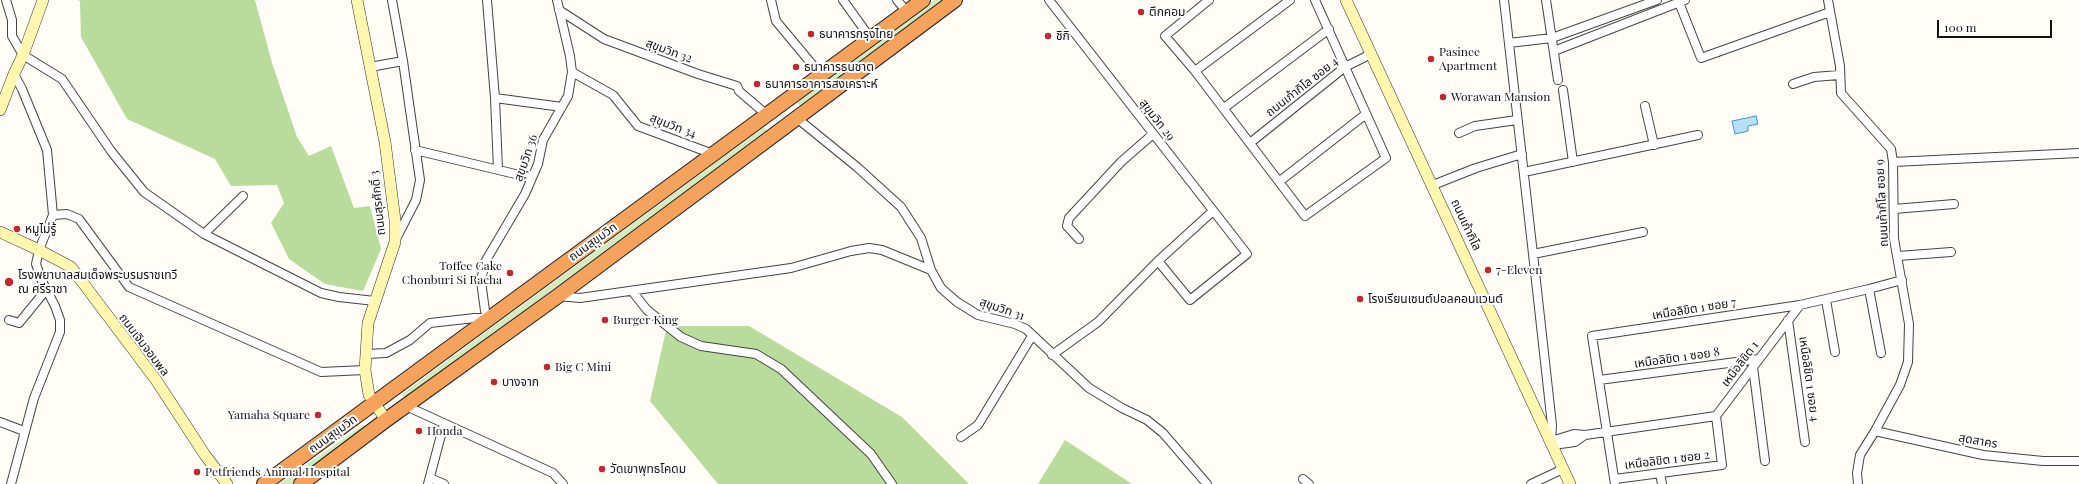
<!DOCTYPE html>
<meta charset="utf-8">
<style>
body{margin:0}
#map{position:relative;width:2079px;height:484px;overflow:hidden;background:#fffdf5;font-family:"Playfair Display",serif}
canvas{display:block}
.scale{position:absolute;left:1937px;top:20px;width:115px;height:18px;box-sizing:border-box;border:2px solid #111;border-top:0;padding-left:5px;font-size:12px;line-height:14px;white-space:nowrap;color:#111;-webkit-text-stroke:3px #fff;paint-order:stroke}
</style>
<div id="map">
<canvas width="2079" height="484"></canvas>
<div class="scale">100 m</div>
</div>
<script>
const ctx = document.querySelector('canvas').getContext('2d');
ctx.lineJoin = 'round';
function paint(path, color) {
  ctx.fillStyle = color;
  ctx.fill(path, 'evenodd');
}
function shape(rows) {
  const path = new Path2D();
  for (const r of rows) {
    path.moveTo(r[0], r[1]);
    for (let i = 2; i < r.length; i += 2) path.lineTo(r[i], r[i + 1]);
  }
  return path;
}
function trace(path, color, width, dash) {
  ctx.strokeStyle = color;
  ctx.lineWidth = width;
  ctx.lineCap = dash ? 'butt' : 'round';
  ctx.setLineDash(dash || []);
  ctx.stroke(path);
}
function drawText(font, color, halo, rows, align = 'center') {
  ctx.font = font + ' "Playfair Display","Noto Sans Thai",serif';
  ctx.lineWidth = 4;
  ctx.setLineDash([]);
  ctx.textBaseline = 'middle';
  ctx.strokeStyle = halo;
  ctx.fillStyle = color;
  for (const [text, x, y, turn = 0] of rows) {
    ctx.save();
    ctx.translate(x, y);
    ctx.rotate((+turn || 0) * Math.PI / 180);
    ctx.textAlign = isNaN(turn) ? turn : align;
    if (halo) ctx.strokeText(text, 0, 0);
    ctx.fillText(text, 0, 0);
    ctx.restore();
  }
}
paint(shape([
 [934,0,948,0,802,108,796,102],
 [764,127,769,133,576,274,404,398,403,397,403,394,406,391],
 [363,425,366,427,292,484,279,484]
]), '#d5ebbd');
paint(shape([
 [78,0,255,0,272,63,297,137,309,156,331,146,354,208,370,206,381,249,363,291,325,284,289,259,271,223,284,203,277,185,231,186,215,159,127,119,81,37,80,1],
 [667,326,749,326,902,417,969,484,718,484,650,401],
 [1065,440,1132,484,1038,484]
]), '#b9dc9c');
const water = shape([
 [1756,116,1758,124,1748,126,1748,131,1735,134,1732,121,1756,116]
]);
paint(water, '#b9e0f7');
trace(water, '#3f96cf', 1);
const street = shape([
 [6,0,12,20,12,36,23,55,62,79,111,151,144,192,204,234,321,293,339,297,375,301],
 [392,0,403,61,420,180,416,200,395,241],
 [487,0,495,98,498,169],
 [771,0,776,21,821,75],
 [843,0,871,39],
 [897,0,907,12],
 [1049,0,1247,254,1190,300,1158,261],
 [1209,0,1165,36,1195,71,1305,216,1386,158,1315,0],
 [1504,0,1533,254,1552,425,1551,441,1574,434,1585,435,1716,416,1800,305],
 [1546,0,1558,80],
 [1678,0,1701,58,1830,12],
 [1828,0,1840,66,1841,93,1891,149,1893,162,1894,239,1909,324,1908,362,1900,385,1875,431,1860,455,1857,473,1858,484],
 [559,10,604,39,698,74,737,86,739,91,767,115],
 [1509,43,1552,38,1657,0],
 [1554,51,1685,0],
 [370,67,403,61],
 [1195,71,1290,0],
 [572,72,613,95,638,126,713,154],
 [1793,84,1814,77,1839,75],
 [1563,90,1573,162],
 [495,98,562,107],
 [1645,106,1654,145],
 [1224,108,1329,29],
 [798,119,857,167,901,207,921,238,931,270,941,288,957,302,978,315,1015,324,1026,329,1089,388,1122,408,1147,420,1163,433,1207,484],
 [1459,133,1475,126,1517,120],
 [1250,143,1345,67,1371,54],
 [415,150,532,178],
 [1893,162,2079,153],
 [1524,172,1698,135],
 [1280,181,1366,114],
 [1433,185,1476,168,1522,154],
 [1894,209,1954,204],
 [53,215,67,214,79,219,129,287,321,372,365,370],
 [204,234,243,196],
 [1079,239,1067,226,1069,218,1121,162,1153,134],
 [1533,254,1643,232],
 [1898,256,1951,252],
 [1869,289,1881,353],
 [632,291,647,310,681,337,701,346,756,354,781,369,871,454,892,484],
 [558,296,580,298,791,268,851,251,869,248,882,250,931,270],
 [1826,300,1835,352],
 [9,320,19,323,46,290],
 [1788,320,1805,442],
 [367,354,386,353,410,340,430,323,475,318,488,318,485,311,481,281,485,262,525,194,538,164,543,140,568,96,572,72,570,56,557,0],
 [1052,355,1098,322,1158,261,1213,211],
 [1753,367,1765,461],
 [1599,380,1759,359],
 [406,406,553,473,563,484],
 [0,422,24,431],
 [1875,431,1983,455,2043,461,2079,461],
 [961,437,978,425,1032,336],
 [1553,445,1575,442,1585,435],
 [1660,473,1662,484],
 [430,478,444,484],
 [1303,479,1309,484],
 [1615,479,1722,465,1716,416],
 [11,484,34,398,60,332,60,320,55,306,42,281,36,264,39,250,53,215,47,150,22,89,14,74],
 [428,484,444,424],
 [1531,484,1563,469],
 [1615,484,1592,336,1800,305,1869,289,1902,280]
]);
const secondary = shape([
 [357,0,385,142,395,220,395,242,368,323,365,370,369,395,386,420],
 [1346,0,1570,484],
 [0,110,14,74,23,55,43,0],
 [0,232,39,250,71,267,156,380,205,455,227,484]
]);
const highway = shape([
 [264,484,923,0],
 [301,484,386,420,558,296,955,0]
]);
trace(street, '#444', 10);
trace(secondary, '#333', 12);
trace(highway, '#222', 16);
trace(street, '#fff', 8);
trace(secondary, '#fff6b0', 11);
trace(highway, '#f5a25d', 14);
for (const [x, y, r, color] of [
 [1141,12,4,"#c4262e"],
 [811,34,4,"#c4262e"],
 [1048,36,4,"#c4262e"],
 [1431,59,4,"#c4262e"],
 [796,67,4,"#c4262e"],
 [757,84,4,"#c4262e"],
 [1443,97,4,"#c4262e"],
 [17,229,4,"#c4262e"],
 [1488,270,4,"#c4262e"],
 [510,273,4,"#c4262e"],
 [9,282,5,"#c4262e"],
 [1360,299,4,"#c4262e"],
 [605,320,4,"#c4262e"],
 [547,367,4,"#c4262e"],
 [494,382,4,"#c4262e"],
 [318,415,4,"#c4262e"],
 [419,431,4,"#c4262e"],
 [602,469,4,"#c4262e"],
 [197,472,4,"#c4262e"]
]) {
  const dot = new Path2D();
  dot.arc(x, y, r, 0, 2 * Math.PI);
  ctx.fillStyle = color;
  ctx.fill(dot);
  trace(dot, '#fff', 1.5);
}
drawText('12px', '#111', '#fff', [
 ["ตึกคอม",1149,12],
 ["ธนาคารกรุงไทย",819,34],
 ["ชิกิ",1056,36],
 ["Pasinee",1439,52],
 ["Apartment",1439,66],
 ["ธนาคารธนชาต",804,67],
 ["ธนาคารอาคารสงเคราะห์",765,84],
 ["Worawan Mansion",1451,97],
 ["หมูไม่รู้",25,229],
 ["Toffee Cake",502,266,"right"],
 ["Chonburi Si Racha",502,280,"right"],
 ["7-Eleven",1496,270],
 ["โรงพยาบาลสมเด็จพระบรมราชเทวี",18,275],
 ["ณ ศรีราชา",18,289],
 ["โรงเรียนเซนต์ปอลคอนแวนต์",1368,299],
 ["Burger King",613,320],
 ["Big C Mini",555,367],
 ["บางจาก",502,382],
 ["Yamaha Square",310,415,"right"],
 ["Honda",427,431],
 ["วัดเขาพุทธโคดม",610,469],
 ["Petfriends Animal Hospital",205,472]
], 'left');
drawText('12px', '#111', '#fff', [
 ["สุขุมวิท 32",669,51,20],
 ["ถนนเก้ากิโล ซอย 4",1302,87,-38],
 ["สุขุมวิท 29",1157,120,52],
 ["สุขุมวิท 34",673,126,21],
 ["สุขุมวิท 36",526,158,-71],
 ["ถนนสุรศักดิ์ 3",378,203,-96],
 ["ถนนเก้ากิโล ซอย 9",1882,203,-93],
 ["ถนนเก้ากิโล",1466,225,65],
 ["ถนนสุขุมวิท",593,242,-36],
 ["สุขุมวิท 31",1002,309,19],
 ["เหนือลิขิต 1 ซอย 7",1694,309,-9],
 ["ถนนเจิมจอมพล",144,345,53],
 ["เหนือลิขิต 1 ซอย 8",1677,358,-8],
 ["เหนือลิขิต 1",1740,364,-53],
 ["เหนือลิขิต 1 ซอย 4",1809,379,82],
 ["ถนนสุขุมวิท",333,434,-36],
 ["สุดสาคร",1978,441,10],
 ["เหนือลิขิต 1 ซอย 2",1667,460,-7]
]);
</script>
